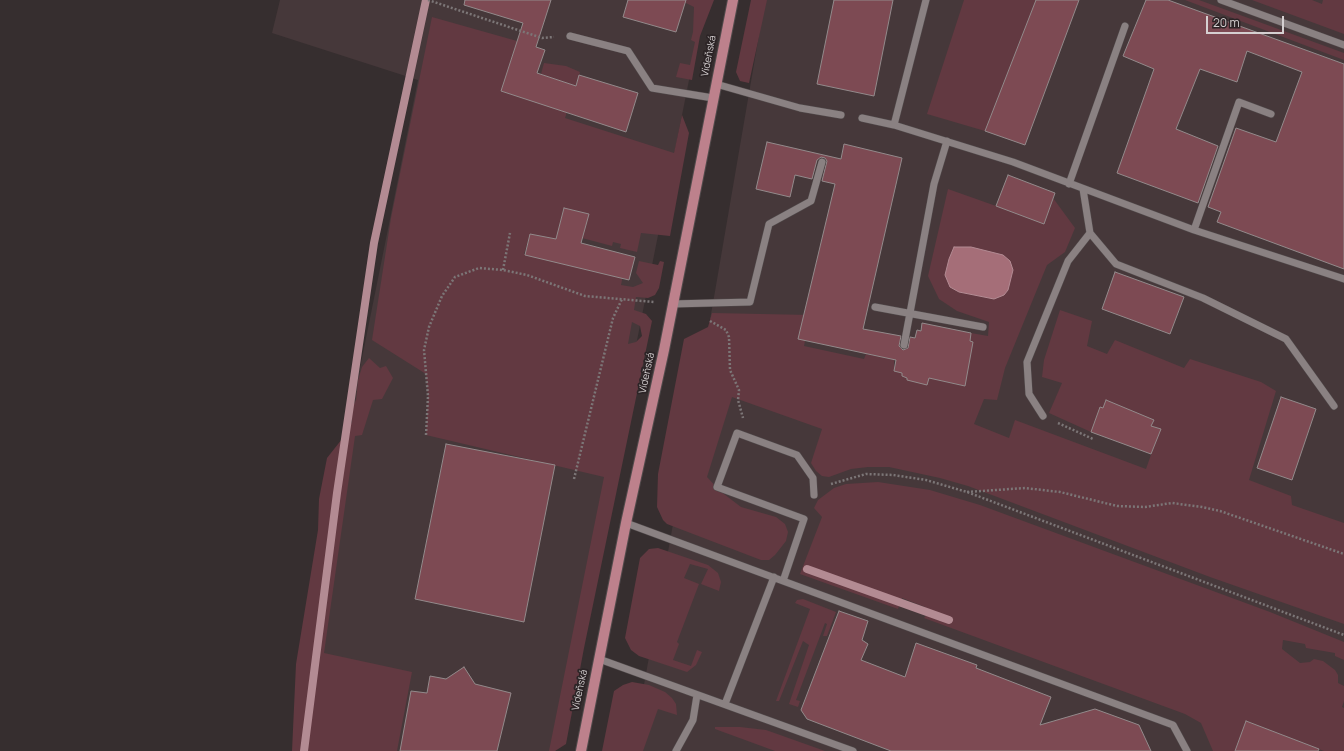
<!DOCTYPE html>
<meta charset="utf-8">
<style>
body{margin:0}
#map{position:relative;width:1344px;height:751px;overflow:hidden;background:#362e2f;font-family:Manrope,sans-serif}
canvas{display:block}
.scale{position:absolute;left:1206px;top:16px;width:78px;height:18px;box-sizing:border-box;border:2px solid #d5d0d1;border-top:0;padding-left:5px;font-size:12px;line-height:14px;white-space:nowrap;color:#d5d0d1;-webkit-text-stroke:3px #2c2426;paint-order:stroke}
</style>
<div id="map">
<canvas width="1344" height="751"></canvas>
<div class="scale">20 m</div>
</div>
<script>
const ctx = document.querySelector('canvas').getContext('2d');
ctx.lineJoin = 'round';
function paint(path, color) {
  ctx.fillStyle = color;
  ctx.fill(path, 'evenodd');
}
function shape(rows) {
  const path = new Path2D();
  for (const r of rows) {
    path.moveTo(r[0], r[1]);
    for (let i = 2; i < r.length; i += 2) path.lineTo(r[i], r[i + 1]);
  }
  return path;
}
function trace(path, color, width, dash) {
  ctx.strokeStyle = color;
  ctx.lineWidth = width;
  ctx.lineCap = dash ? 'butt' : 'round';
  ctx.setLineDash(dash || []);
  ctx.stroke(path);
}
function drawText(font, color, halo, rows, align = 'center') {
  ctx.font = font + ' Manrope,sans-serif';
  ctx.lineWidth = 3.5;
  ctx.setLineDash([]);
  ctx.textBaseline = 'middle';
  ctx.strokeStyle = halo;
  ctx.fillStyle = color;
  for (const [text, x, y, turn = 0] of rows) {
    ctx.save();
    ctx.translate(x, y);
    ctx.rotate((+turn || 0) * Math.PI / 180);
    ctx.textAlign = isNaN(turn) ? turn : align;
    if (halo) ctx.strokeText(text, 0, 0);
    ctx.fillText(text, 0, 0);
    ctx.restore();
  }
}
paint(shape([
 [280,0,705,0,555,751,309,751,313,601,418,80,272,33],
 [765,0,1344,0,1344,751,632,751,713,303]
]), '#46383a');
paint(shape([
 [680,0,714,0,700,36,692,80,676,77,680,63,690,65,695,42,691,40,693,32,694,7],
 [751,0,767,0,749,83,740,81,736,72],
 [964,0,1036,0,985,131,927,114],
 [1185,0,1199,0,1344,53,1344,60],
 [1252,0,1312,0,1322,4,1323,0,1344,0,1344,34],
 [432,17,517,41,501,91,542,104,551,78,541,74,544,63,566,66,580,72,565,118,674,153,682,115,689,133,670,236,641,233,637,252,620,248,621,244,613,242,612,246,582,238,589,214,564,208,556,239,530,234,524,254,623,275,621,285,633,287,643,283,636,273,639,261,658,265,660,261,664,262,659,288,655,295,648,298,636,297,634,310,646,314,652,321,584,648,566,744,555,751,549,751,604,477,426,435,428,396,426,374,372,340,391,218],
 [632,322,640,326,642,336,636,342,628,344],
 [948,189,1044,223,1053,198,1075,228,1065,252,1047,265,1005,368,997,400,984,399,974,424,1009,438,1015,420,1146,469,1160,429,1100,407,1091,432,1049,413,1062,383,1042,377,1044,360,1060,310,1092,321,1087,346,1107,354,1115,340,1184,368,1190,359,1261,382,1276,391,1249,480,1291,496,1292,505,1344,523,1344,624,1210,577,968,486,940,478,889,467,868,467,851,469,829,477,822,476,816,471,811,463,822,429,732,397,707,477,720,491,741,507,776,517,785,524,788,532,786,541,775,555,769,560,761,560,667,524,663,520,657,507,658,474,684,339,708,327,712,313,810,315,804,346,864,359,866,354,894,359,894,371,902,373,902,376,907,378,907,380,927,384,929,378,964,386,972,347,973,342,970,341,971,333,988,336,989,322,957,311,939,299,928,276],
 [369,358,380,368,386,366,393,378,382,399,373,400,362,435,355,436,324,653,412,672,397,751,292,751,296,664,318,530,319,499,327,458,342,439,352,422,352,408,356,400,358,380,362,367],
 [878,482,930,490,980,505,1270,612,1344,642,1344,660,1335,656,1335,653,1306,648,1305,644,1283,640,1282,649,1300,663,1310,662,1314,659,1323,661,1335,670,1338,675,1338,683,1344,686,1344,701,1342,707,1344,708,1344,751,1324,751,1246,721,1235,751,1213,751,1201,723,1185,714,924,618,928,613,925,607,902,598,898,609,800,574,822,517,814,508,818,500,834,488,846,484],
 [658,548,708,565,718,573,721,582,719,591,701,584,708,569,690,564,684,578,699,584,677,642,679,644,673,660,691,666,697,650,702,652,696,665,687,672,639,656,631,650,625,638,640,558,649,549],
 [803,599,836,612,827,636,823,636,827,624,825,623,796,700,800,701,798,707,789,704,809,645,803,641,779,701,776,701,810,609,795,603,797,600],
 [632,682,649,685,665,692,672,698,676,704,677,715,658,709,643,751,602,751,614,691,623,685],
 [715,727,740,727,766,730,825,751,775,751,715,729]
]), '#623941');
const water = shape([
 [954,247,971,247,1003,255,1010,261,1013,270,1008,290,1004,295,994,299,959,292,950,287,945,275,949,259,954,247]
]);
paint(water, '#a56e78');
trace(water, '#b38b93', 1);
trace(shape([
 [807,569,949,620],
 [304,751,337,493,374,243,426,0]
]), '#b38b93', 8);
const building = shape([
 [465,0,551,0,536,47,545,50,537,73,576,86,579,75,638,93,626,132,501,91,523,23,464,5,465,0],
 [628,0,686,0,676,32,623,17,628,0],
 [834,0,893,0,874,96,817,84,834,0],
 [1036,0,1079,0,1025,145,985,131,1036,0],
 [1146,0,1168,0,1344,64,1344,269,1217,222,1221,212,1208,207,1236,128,1276,142,1302,72,1247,51,1237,82,1200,69,1176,129,1218,146,1198,203,1117,173,1154,69,1123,56,1146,0],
 [767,142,841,159,844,144,902,158,863,329,901,336,899,346,903,350,908,348,910,337,915,338,917,330,921,331,922,323,971,333,970,341,973,342,965,386,929,378,927,385,907,380,907,378,902,376,902,373,894,371,896,360,798,339,835,184,822,181,827,161,825,158,821,157,817,160,812,179,795,175,790,197,756,189,767,142],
 [1008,175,1055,193,1044,224,996,206,1008,175],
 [564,208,589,214,581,243,635,257,629,280,525,255,530,234,556,239,564,208],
 [1115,272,1184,297,1170,334,1102,309,1115,272],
 [1281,397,1316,409,1292,480,1257,468,1281,397],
 [1106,400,1154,420,1151,426,1161,429,1151,454,1091,432,1100,407,1103,408,1106,400],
 [446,444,555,465,524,622,415,599,446,444],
 [839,611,868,621,862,640,868,644,861,660,905,677,916,643,977,665,976,668,1051,697,1040,725,1095,709,1139,725,1151,751,891,751,807,719,801,710,839,611],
 [464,667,475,684,511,693,497,751,400,751,411,691,427,693,430,676,446,679,464,667],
 [1246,721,1319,749,1318,751,1235,751,1246,721]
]);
paint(building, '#7d4a53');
trace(building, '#938a8b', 1);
const minor = shape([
 [1221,0,1344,45],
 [570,36,628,51,652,88,713,98],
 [716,84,800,108,841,115],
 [862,118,894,125,1013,162,1194,230,1344,279],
 [894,125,926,0],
 [1069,184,1125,26],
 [1083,189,1090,233,1116,264,1203,298,1286,339,1334,406],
 [1194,230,1239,102,1271,114],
 [672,304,750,302,769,224,811,201,822,162],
 [875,307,983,327],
 [904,345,934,184,947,141],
 [1043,416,1029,394,1027,362,1068,261,1090,233],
 [626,523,1173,725,1187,751],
 [783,581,804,519,717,487,737,433,797,455,813,478,814,495],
 [599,659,853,751],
 [725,704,774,577],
 [676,751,693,720,697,695]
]);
const major = shape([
 [581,751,626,523,664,350,733,0]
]);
trace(minor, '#514a4b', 8);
trace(major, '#514a4b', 12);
trace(shape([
 [428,0,542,38,554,37],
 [503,270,510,233],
 [710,321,726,330,729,337,730,370,739,390,738,400,743,418],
 [1058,423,1093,439],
 [426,435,428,396,424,350,429,327,442,296,455,277,479,268,503,270,527,275,585,296,654,302],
 [574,479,613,318,622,299],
 [831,484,866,474,893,475,926,480,967,492,1344,635],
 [967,492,1025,488,1060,492,1117,506,1145,507,1172,503,1202,507,1220,511,1344,554]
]), '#7c7677', 2.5, [2, 2]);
trace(minor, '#8a8182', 7);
trace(major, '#bd818c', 10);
drawText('10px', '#d5d0d1', '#2c2426', [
 ["Vídeňská",709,56,-79],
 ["Vídeňská",647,373,-78],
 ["Vídeňská",580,690,-78]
]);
</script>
